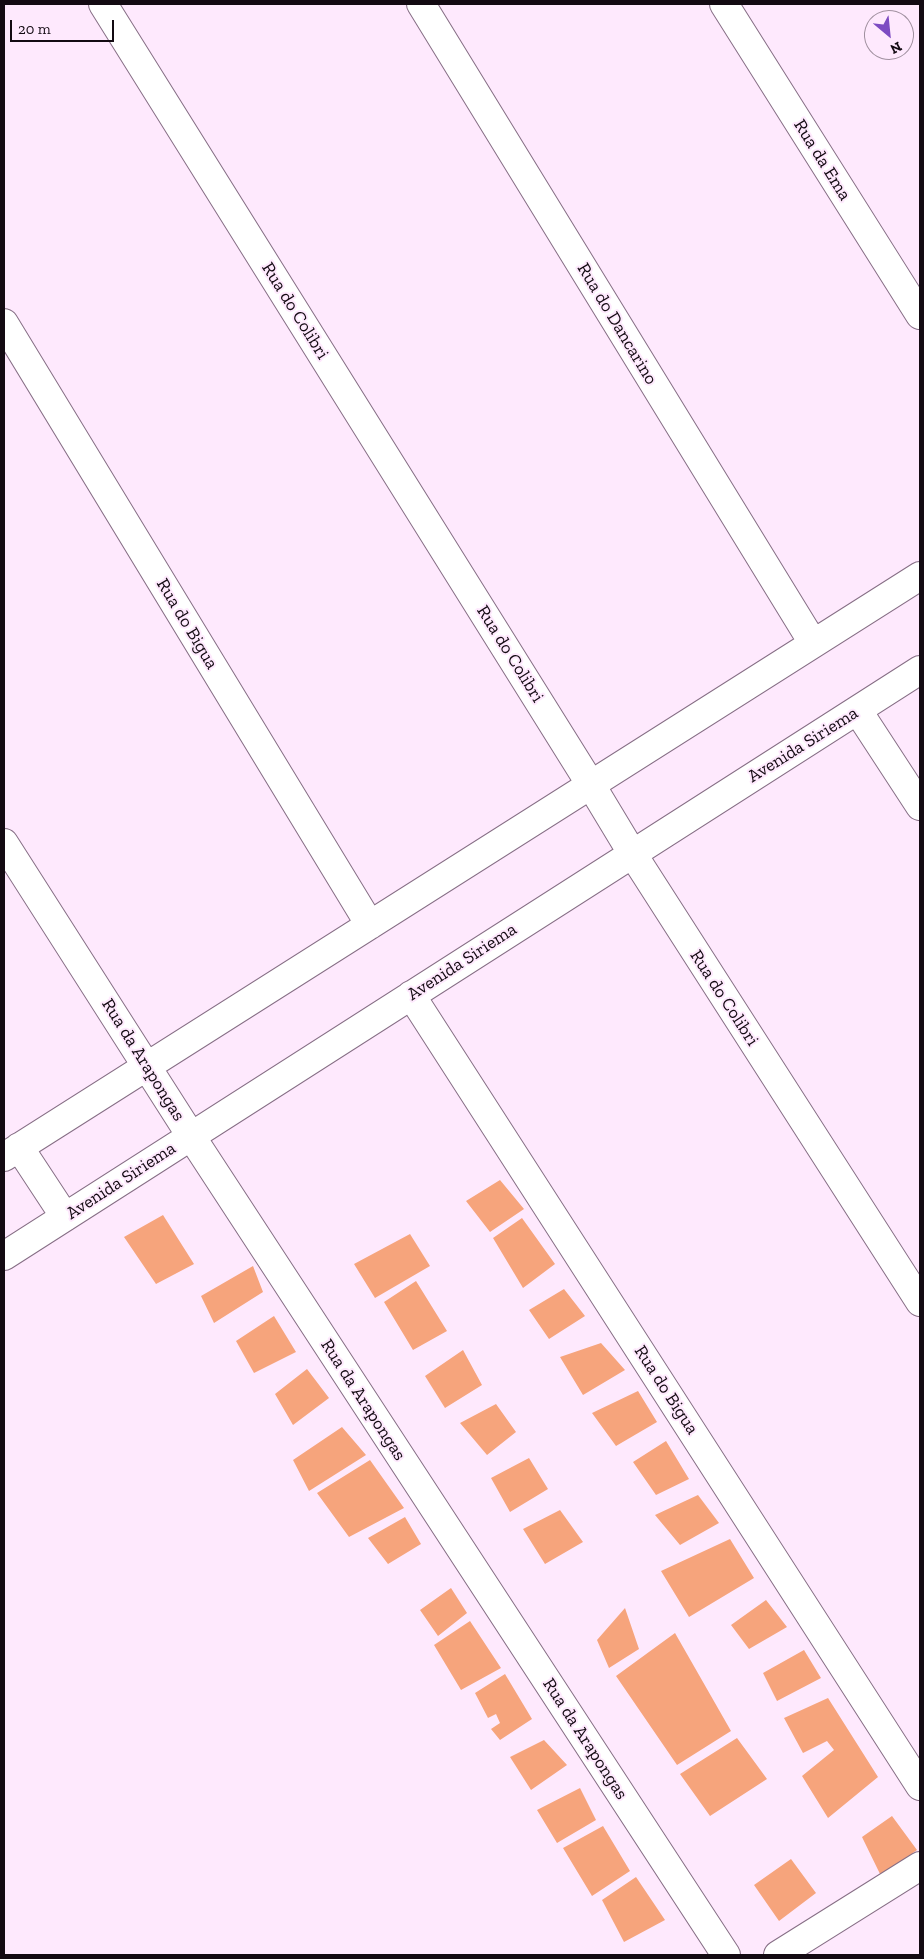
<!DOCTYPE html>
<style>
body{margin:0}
#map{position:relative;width:924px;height:1959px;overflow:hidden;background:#fee9fd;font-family:"Zilla Slab",serif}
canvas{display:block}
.frame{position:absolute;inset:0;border:5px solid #130a12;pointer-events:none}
.north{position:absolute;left:864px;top:10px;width:50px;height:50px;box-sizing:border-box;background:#fee9fd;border:1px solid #a0909f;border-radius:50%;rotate:152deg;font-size:14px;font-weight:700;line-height:20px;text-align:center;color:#130a12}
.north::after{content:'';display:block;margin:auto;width:18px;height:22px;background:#7d4bc2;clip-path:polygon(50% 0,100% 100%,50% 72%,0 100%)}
.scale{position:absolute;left:10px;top:20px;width:104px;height:22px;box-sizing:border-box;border:2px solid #130a12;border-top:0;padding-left:6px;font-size:15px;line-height:18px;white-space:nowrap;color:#130a12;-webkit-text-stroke:4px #fee9fd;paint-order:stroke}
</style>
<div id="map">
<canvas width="924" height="1959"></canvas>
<div class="frame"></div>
<div class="north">N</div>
<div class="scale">20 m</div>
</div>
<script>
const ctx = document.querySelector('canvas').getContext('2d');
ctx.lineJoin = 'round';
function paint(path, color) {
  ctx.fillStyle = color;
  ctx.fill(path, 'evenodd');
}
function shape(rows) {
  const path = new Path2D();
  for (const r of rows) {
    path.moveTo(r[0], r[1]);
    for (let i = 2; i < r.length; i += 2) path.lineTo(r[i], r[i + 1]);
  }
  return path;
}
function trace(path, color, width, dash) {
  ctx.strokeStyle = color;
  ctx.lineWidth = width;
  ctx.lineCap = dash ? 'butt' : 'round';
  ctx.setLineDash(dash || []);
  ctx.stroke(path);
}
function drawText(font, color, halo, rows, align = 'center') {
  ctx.font = font + ' "Zilla Slab",serif';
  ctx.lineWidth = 4;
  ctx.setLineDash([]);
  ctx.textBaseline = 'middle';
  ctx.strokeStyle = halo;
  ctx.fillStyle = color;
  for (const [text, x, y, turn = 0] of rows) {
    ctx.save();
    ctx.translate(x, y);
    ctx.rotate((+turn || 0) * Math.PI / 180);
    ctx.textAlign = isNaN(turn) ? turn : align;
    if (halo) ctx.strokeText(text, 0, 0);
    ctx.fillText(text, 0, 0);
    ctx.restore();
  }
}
paint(shape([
 [500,1180,524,1209,490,1232,466,1201],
 [163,1215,194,1264,156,1284,124,1237],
 [522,1218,555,1264,523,1288,493,1238],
 [410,1234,430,1266,375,1298,354,1264],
 [253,1266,263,1292,214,1323,201,1296],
 [416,1281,447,1331,413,1350,384,1302],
 [564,1289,585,1316,549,1339,529,1310],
 [274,1316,296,1352,254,1373,236,1341],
 [601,1343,625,1370,583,1395,560,1357],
 [463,1350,482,1385,445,1408,425,1376],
 [307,1369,329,1398,293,1425,275,1394],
 [638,1391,657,1422,616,1446,592,1413],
 [496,1404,516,1432,487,1455,460,1423],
 [342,1427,366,1455,309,1491,293,1460],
 [666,1441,689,1479,656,1495,633,1462],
 [529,1458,548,1489,510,1512,491,1478],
 [370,1460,404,1508,349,1537,317,1493],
 [698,1495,719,1523,680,1545,655,1515],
 [560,1510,583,1542,545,1564,523,1529],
 [405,1517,421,1544,388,1564,368,1538],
 [730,1539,754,1578,689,1617,661,1571],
 [451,1588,467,1613,438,1636,420,1610],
 [766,1600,787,1627,749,1649,731,1625],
 [625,1608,639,1649,609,1668,597,1640],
 [470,1621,501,1668,461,1690,434,1645],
 [675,1633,731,1731,677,1765,616,1676],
 [804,1650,821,1678,777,1701,763,1673],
 [505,1674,532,1719,500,1740,491,1729,500,1723,496,1714,488,1718,475,1693],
 [828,1698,878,1777,828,1818,802,1776,834,1750,827,1741,803,1753,784,1718],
 [737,1738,767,1779,710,1816,680,1774],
 [544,1740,567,1765,531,1790,510,1757],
 [580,1788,596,1820,557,1843,537,1810],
 [892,1816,917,1850,881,1876,862,1837],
 [603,1826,630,1871,592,1896,563,1848],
 [791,1859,816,1893,779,1921,754,1885],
 [636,1877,665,1920,624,1942,602,1900]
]), '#f6a47c');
const minor = shape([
 [103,4,591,785,632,853,920,1302],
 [421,4,813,643],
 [724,4,920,315],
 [4,323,370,925],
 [858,711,920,806],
 [4,843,191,1136,726,1955],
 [411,995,920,1786],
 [19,1147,65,1217],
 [4,1157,920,576],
 [4,1256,920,670],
 [778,1955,920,1866]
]);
trace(minor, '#866e85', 30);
trace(minor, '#fff', 28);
drawText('18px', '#130a12', '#fee9fd', [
 ["Rua da Ema",822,160,58],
 ["Rua do Colibri",295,311,58],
 ["Rua do Dancarino",617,324,59],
 ["Rua do Bigua",187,624,59],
 ["Rua do Colibri",510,654,58],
 ["Avenida Siriema",803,745,-32],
 ["Avenida Siriema",462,962,-33],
 ["Rua do Colibri",724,998,57],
 ["Rua da Arapongas",143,1060,58],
 ["Avenida Siriema",121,1181,-33],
 ["Rua do Bigua",666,1390,57],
 ["Rua da Arapongas",363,1400,57],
 ["Rua da Arapongas",585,1739,57]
]);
</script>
